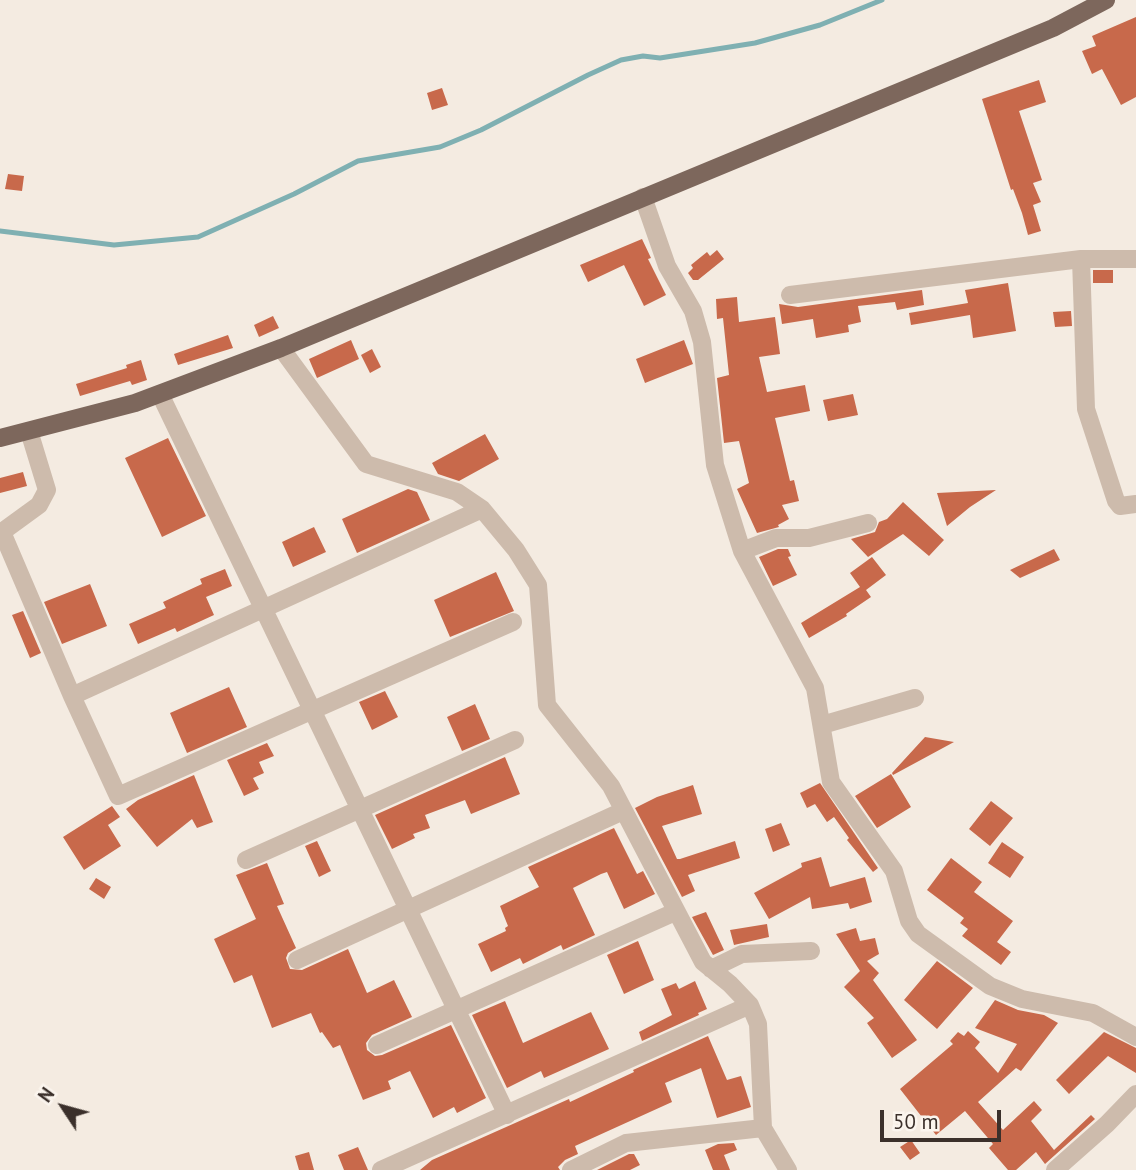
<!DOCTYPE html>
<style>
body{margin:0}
#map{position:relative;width:1136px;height:1170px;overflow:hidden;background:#f4ebe1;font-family:"PT Sans",sans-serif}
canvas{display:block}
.north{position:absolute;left:28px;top:1072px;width:70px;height:70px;-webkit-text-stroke:5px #fbf5ee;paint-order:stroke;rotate:306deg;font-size:19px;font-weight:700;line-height:28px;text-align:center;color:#3b302b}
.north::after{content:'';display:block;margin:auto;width:24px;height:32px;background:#3b302b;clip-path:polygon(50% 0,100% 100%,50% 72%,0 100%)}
.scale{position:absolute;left:880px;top:1110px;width:121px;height:32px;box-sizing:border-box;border:4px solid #3b302b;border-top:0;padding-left:9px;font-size:21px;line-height:24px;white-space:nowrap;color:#3b302b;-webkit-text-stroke:5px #fbf5ee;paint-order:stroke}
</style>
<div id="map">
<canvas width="1136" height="1170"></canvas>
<div class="north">N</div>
<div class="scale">50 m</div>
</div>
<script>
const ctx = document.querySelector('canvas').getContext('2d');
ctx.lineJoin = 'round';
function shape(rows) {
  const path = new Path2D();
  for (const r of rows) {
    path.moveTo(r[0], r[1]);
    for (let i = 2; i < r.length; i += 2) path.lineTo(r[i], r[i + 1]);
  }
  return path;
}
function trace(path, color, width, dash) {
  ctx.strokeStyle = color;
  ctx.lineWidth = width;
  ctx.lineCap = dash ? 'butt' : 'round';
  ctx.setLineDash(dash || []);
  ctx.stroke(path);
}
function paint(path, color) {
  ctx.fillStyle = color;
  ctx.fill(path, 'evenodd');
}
trace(shape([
 [0,231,114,245,198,237,294,194,358,161,440,147,481,130,588,75,621,60,643,56,660,58,755,43,820,25,882,0]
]), '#7fb0b2', 5);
paint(shape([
 [1136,17,1136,97,1121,105,1102,69,1092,74,1082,51,1096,46,1092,36],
 [1039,80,1046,102,1019,111,1042,180,1033,183,1041,202,1033,205,1041,231,1028,235,1022,213,1013,189,1011,190,982,99],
 [442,88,448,105,432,110,427,93],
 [8,174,24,176,22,191,5,189],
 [642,239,651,258,648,259,666,295,644,306,624,265,588,282,580,265],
 [717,250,724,259,698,280,693,280,688,273,693,268,691,265,707,252,710,256],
 [1093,270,1113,270,1113,283,1093,283],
 [1008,283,1016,331,973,338,970,315,911,325,909,313,968,303,965,290],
 [922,290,924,305,897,310,895,302,858,306,861,322,848,325,849,332,816,338,813,319,782,324,779,304,798,307],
 [737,297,739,322,775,317,780,354,759,357,767,392,805,385,810,411,775,418,790,481,794,480,799,501,782,505,789,519,778,525,779,527,757,533,737,489,749,483,739,441,724,443,717,378,729,375,723,318,717,319,716,299],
 [1071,311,1072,326,1055,327,1053,312],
 [273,316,279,328,259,337,254,325],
 [228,335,233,348,178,365,174,354],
 [351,340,359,359,317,378,309,359],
 [684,340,693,364,645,383,636,359],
 [372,349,381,367,370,373,361,355],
 [141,360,147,380,132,385,130,381,80,396,76,384,127,368,126,365],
 [853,394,858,415,828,421,823,400],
 [485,434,499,459,459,481,438,474,432,463],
 [168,438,206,516,162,537,125,458],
 [23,472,27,486,0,493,0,478],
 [408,489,417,492,430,520,357,553,342,519],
 [996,490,970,507,947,526,937,493],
 [903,502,944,540,929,556,903,534,868,557,851,539,875,532,879,522,887,519],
 [314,527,326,552,293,567,282,542],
 [778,549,788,549,791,556,788,557,797,575,773,586,759,557],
 [1054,549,1060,560,1020,578,1010,570],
 [872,557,886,575,866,590,871,597,846,614,847,616,809,638,801,623,860,587,850,573],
 [225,569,232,586,206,597,214,615,177,632,175,628,138,644,129,624,166,608,163,602,202,584,200,579],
 [496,572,514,611,450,637,434,600],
 [90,584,107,626,62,644,44,602],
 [23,611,41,653,30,658,12,615],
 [229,687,247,727,187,753,170,713],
 [385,691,398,717,372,730,359,702],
 [475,704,490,739,462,751,447,717],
 [925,737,954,742,893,775,892,773],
 [267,743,274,756,259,762,264,773,253,778,259,789,244,796,227,760],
 [505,757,520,794,471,814,465,800,425,815,430,828,413,834,415,838,392,849,375,815],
 [891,774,911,807,877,828,855,796],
 [194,775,213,822,197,828,192,819,157,847,126,809,138,800],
 [820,783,878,868,873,872,847,840,849,838,834,817,827,822,815,804,807,808,800,793],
 [693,785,702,814,662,826,677,859,680,859,735,841,740,858,688,875,695,891,682,897,635,808,657,797],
 [991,801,1013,818,990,846,969,829],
 [112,806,120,817,108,825,121,846,84,870,63,837],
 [781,823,790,845,773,852,765,829],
 [614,828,637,874,643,871,655,894,624,909,607,872,601,874,573,888,595,935,563,950,561,945,523,964,520,958,491,972,478,944,506,931,505,928,508,926,500,906,539,887,528,867],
 [317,841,331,871,319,877,305,846],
 [1002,842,1024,857,1010,878,988,863],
 [821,857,830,887,865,877,872,902,850,909,848,903,812,909,810,897,769,919,754,893,802,867,801,863],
 [951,858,982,882,974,892,1013,921,997,942,1011,952,1001,965,962,936,968,929,960,923,964,918,927,890],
 [267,863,284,904,277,906,296,948,288,953,286,958,290,969,302,970,348,949,367,993,394,980,412,1017,372,1035,366,1043,367,1050,375,1056,382,1055,451,1025,486,1098,457,1113,454,1107,433,1118,410,1071,388,1081,391,1089,363,1100,340,1045,333,1048,322,1032,320,1033,311,1013,272,1028,252,975,234,983,214,939,256,919,236,875],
 [96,878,111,887,104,899,89,889],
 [706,912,724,950,713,955,692,917],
 [767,924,769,937,734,945,730,930],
 [856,928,860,941,875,938,879,954,867,961,879,973,873,980,917,1040,892,1058,867,1023,874,1018,844,987,860,971,836,934],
 [638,941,654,980,624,994,607,955],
 [937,961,973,988,937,1029,904,1000],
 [695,981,707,1009,698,1013,699,1015,642,1041,639,1032,672,1015,661,989,676,983,679,989],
 [995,1000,1018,1010,1044,1015,1058,1023,1021,1071,1016,1068,978,1102,1003,1130,1034,1101,1042,1110,1031,1121,1054,1150,1091,1115,1095,1119,1045,1164,1036,1152,1016,1170,1008,1170,989,1148,993,1144,965,1111,936,1135,900,1089,953,1044,950,1041,958,1032,964,1036,968,1031,980,1042,975,1048,998,1073,1017,1044,975,1028],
 [505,1001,523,1043,591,1012,609,1049,544,1078,541,1071,507,1088,472,1015],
 [1104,1032,1136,1048,1136,1073,1108,1056,1069,1094,1056,1080],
 [708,1036,727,1080,741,1076,751,1107,717,1118,701,1068,665,1083,672,1102,575,1146,578,1154,565,1160,558,1167,560,1170,420,1170,432,1160,569,1099,570,1102,634,1072,633,1070],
 [911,1140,920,1153,910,1160,900,1147],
 [734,1143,737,1150,724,1155,730,1170,713,1170,705,1150,718,1144],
 [358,1147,368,1170,344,1170,338,1155],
 [309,1152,314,1170,299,1170,295,1156],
 [629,1154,634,1154,640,1165,630,1170,597,1170]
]), '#c8694b');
trace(shape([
 [643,197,667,266,693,311,702,342,715,465,742,551,815,688,831,782,894,871,909,921,918,934,990,986,1022,999,1093,1013,1136,1037],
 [1081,259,1086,409,1116,501,1120,506,1136,504],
 [790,295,1081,259,1136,259],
 [281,348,366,464,457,492,482,509,516,550,538,585,547,705,611,786,703,962,730,984,750,1005,758,1024,763,1128,788,1170],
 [160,394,507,1115],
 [29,431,47,490,39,505,2,532,72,696,118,796,513,622],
 [742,551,776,538,809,538,868,523],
 [72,696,482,509],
 [822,725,915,698],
 [246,860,515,740],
 [297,960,623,811],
 [711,969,742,954,811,951],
 [377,1045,675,912],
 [381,1170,750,1005],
 [571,1170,626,1143,763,1128],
 [1055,1170,1107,1124,1136,1094]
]), '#cdbbac', 18);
trace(shape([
 [0,438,135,403,281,348,1053,28,1106,0]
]), '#7d675c', 18);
</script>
